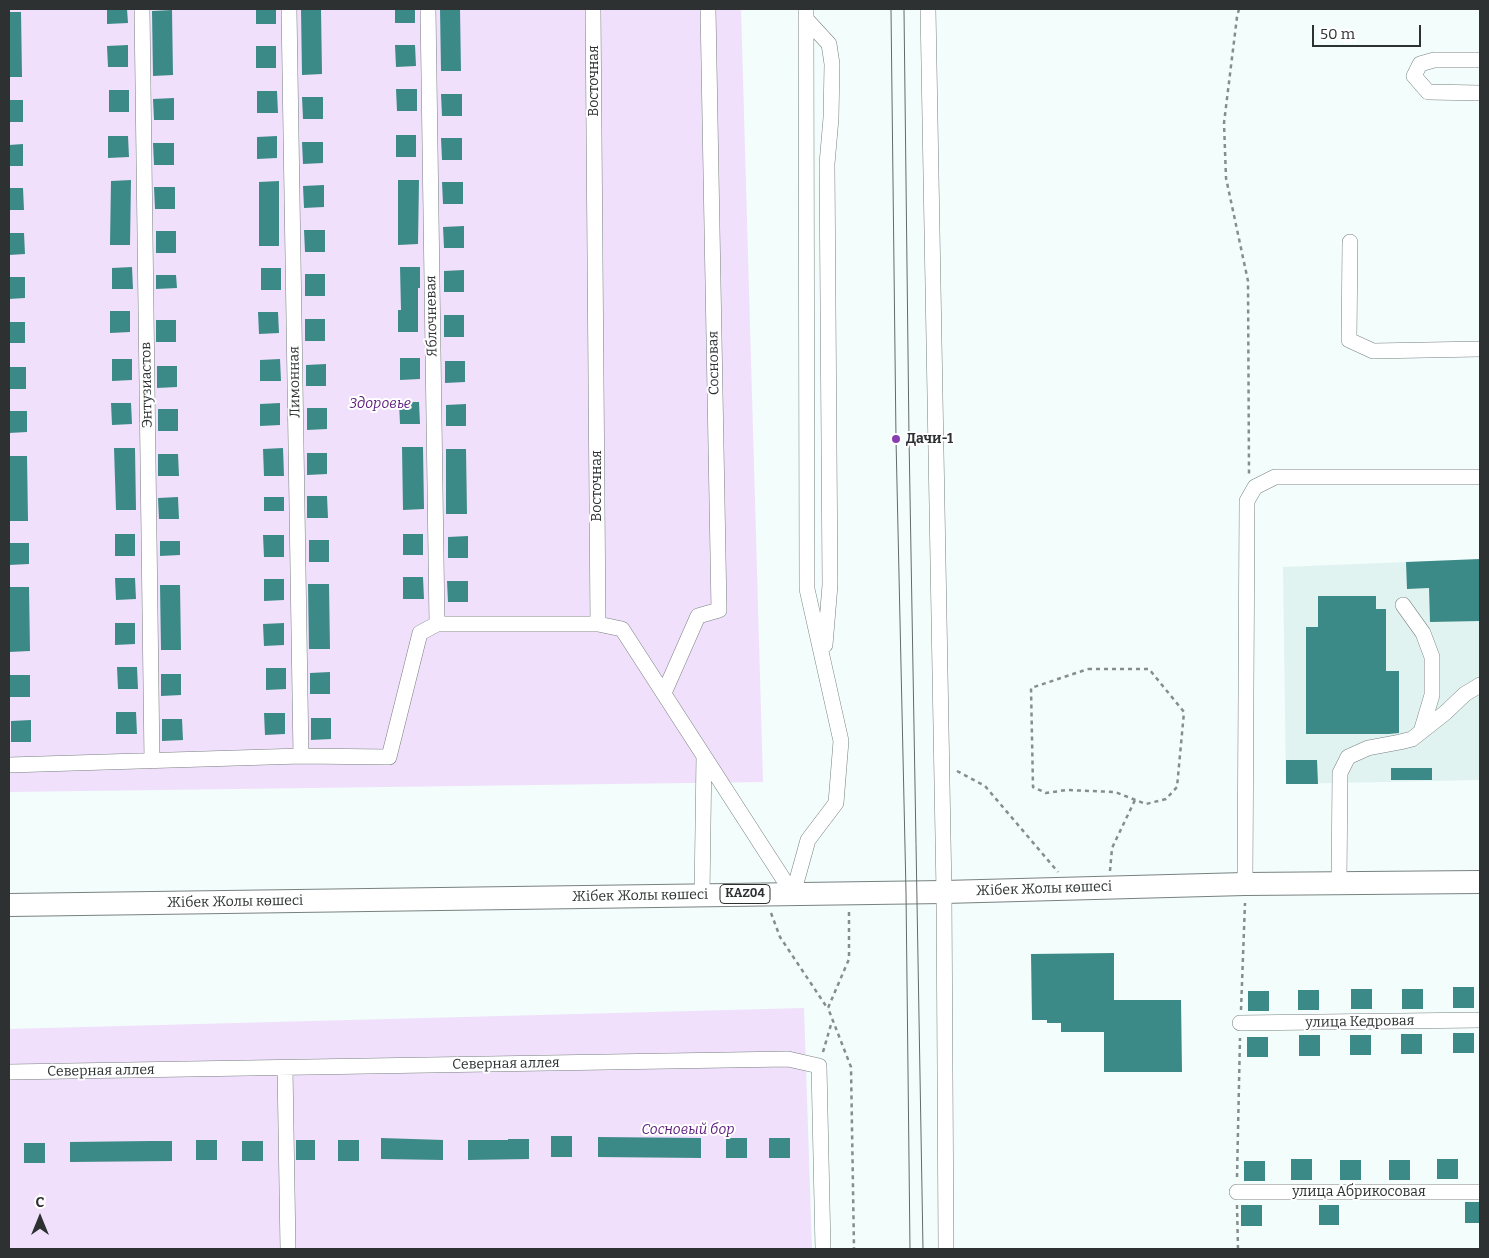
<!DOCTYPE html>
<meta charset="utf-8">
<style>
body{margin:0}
#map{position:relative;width:1489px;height:1258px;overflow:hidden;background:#f3fdfc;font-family:Bitter,serif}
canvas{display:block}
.frame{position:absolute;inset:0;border:10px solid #2d3131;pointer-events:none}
.north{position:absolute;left:15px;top:1193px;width:50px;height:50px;-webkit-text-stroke:4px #fff;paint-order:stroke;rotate:0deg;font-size:14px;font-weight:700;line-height:20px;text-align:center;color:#2d3131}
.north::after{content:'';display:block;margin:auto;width:18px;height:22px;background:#2d3131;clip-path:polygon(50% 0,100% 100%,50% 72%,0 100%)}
.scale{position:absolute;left:1312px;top:25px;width:109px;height:22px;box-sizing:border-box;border:2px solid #2d3131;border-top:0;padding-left:6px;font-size:15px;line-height:18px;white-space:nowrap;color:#2d3131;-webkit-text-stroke:4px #fff;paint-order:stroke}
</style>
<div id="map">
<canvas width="1489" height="1258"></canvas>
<div class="frame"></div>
<div class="north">С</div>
<div class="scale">50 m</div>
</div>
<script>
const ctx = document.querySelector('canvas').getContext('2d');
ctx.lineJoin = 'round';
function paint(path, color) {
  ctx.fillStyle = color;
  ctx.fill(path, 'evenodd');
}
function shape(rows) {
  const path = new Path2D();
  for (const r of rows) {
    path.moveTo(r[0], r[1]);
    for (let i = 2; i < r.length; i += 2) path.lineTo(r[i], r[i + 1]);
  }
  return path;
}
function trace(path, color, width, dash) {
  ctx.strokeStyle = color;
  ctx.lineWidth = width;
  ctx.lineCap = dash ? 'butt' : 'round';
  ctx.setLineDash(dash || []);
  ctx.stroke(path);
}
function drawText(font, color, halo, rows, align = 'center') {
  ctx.font = font + ' Bitter,serif';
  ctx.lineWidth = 4;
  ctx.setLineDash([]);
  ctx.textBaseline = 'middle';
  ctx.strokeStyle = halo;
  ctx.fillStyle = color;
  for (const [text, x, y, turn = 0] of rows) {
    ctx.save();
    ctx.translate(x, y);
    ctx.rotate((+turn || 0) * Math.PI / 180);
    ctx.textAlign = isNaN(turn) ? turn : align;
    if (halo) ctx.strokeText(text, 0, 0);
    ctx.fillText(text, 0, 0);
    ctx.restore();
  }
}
paint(shape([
 [1480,559,1480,780,1286,784,1283,567]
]), '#e0f3f1');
paint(shape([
 [9,9,741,9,763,782,9,792],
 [804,1008,812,1249,9,1249,9,1029]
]), '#f0e0fb');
paint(shape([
 [107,9,127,9,128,23,107,24],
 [256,9,276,9,276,24,256,24],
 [321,9,322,74,302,75,301,10],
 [395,9,415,9,415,23,395,23],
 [440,9,460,9,461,71,441,71],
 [172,10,173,75,153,76,152,11],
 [9,12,21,12,22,77,9,77],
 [128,45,128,67,108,67,107,46],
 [395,45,415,45,416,66,396,67],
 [256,46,276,46,276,68,256,68],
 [396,89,417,89,417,111,397,111],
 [109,90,129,90,129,112,109,112],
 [257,91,277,91,278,113,257,113],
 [441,94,462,94,462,116,442,116],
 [302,97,323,97,323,119,303,119],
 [174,98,174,120,154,120,153,99],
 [9,100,23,100,23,122,9,122],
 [396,135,416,135,416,157,396,157],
 [108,136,128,136,129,157,108,158],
 [277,136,277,158,257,159,257,137],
 [441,138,462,138,462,160,442,160],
 [302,142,323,142,323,163,303,164],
 [153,143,174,143,174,165,154,165],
 [23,144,23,166,9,166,9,145],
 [131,180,130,245,110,245,111,181],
 [398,180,419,180,418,244,398,245],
 [279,181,279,246,259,246,259,182],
 [442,182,463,182,463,204,443,204],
 [324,185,324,207,304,208,303,186],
 [154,187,175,187,175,209,155,209],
 [9,188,23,188,24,210,9,210],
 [464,226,464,248,444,248,443,227],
 [304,230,325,230,325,252,305,252],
 [156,231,176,231,176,253,156,253],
 [9,233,24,233,25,254,9,255],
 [132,267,133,289,112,289,112,268],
 [400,267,420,267,420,288,418,288,418,332,398,332,398,310,401,310],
 [261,268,281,268,281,290,261,290],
 [464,270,464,292,444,292,444,271],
 [305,274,325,274,325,296,305,296],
 [156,275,176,275,177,288,156,289],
 [9,277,25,277,25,298,9,299],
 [110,311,130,311,130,332,110,333],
 [258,312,278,312,279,333,259,334],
 [444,315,464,315,464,337,444,337],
 [305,319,325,319,325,341,305,341],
 [156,320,176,320,176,342,156,342],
 [9,322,25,322,25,343,9,343],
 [400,358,420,358,420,379,400,380],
 [112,359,132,359,132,380,112,381],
 [280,359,281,381,260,381,260,360],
 [445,361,465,361,465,382,445,383],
 [326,364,326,386,306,386,306,365],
 [157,366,177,366,177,387,157,388],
 [9,367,26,367,26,389,9,389],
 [399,402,419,402,420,424,400,424],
 [111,403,131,403,132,424,112,425],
 [280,403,280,425,260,426,260,404],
 [466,404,466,426,446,426,446,405],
 [307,408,327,408,327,429,307,430],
 [158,409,178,409,178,431,158,431],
 [9,411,27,411,27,432,9,433],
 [402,447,423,447,424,509,403,510],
 [114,448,135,448,136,510,116,510],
 [283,448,284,476,264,476,263,449],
 [446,449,466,449,467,514,446,514],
 [307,453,327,453,327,474,307,475],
 [158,454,178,454,179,476,158,476],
 [9,456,27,456,28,521,9,521],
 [307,496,327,496,328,518,307,518],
 [178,497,179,519,159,519,158,498],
 [264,497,284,497,284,511,264,511],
 [115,534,135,534,135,556,115,556],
 [403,534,423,534,423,555,403,555],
 [263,535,284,535,284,557,264,557],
 [468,536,468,558,448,558,448,537],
 [309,540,329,540,329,562,309,562],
 [160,541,180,541,180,555,160,556],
 [9,543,29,543,29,564,9,565],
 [1480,559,1480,621,1430,622,1429,588,1407,589,1406,562],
 [403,577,423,577,424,599,403,599],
 [115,578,135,578,136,599,116,600],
 [264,579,284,579,284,600,264,601],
 [447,581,468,581,468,602,448,602],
 [308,584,329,584,330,649,309,649],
 [160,585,180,585,181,650,161,650],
 [9,587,29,587,30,651,9,652],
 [1318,596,1376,596,1376,609,1386,609,1386,671,1399,671,1399,733,1389,734,1306,734,1306,627,1318,627],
 [115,623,135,623,135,644,115,645],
 [284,623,284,645,264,646,263,624],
 [117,667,137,667,138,689,118,689],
 [266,668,286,668,286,689,266,690],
 [330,672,330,694,310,694,310,673],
 [161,674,181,674,181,695,161,696],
 [10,675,30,675,30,697,10,697],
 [116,712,136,712,137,734,116,734],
 [264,713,285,713,285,734,265,735],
 [311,718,331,718,331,739,311,740],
 [162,719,182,719,183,740,162,741],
 [31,720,31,742,11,742,11,721],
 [1286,760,1317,760,1318,784,1286,784],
 [1391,768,1432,768,1432,780,1391,780],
 [1114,953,1114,1000,1181,1000,1182,1072,1104,1072,1104,1032,1061,1032,1061,1023,1047,1023,1047,1020,1032,1020,1031,954],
 [1453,987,1474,987,1474,1008,1453,1008],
 [1351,989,1372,989,1372,1009,1351,1009],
 [1402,989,1423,989,1423,1009,1402,1009],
 [1298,990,1319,990,1319,1010,1298,1010],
 [1248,991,1269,991,1269,1011,1248,1011],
 [1453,1033,1474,1033,1474,1053,1453,1053],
 [1401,1034,1422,1034,1422,1054,1401,1054],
 [1299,1035,1320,1035,1320,1056,1299,1056],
 [1350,1035,1371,1035,1371,1055,1350,1055],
 [1247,1037,1268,1037,1268,1057,1247,1057],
 [551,1136,572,1136,572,1157,551,1157],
 [598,1137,701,1138,701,1158,598,1157],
 [381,1138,443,1140,443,1160,381,1159],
 [726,1138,747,1138,747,1158,726,1158],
 [769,1138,790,1138,790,1158,769,1158],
 [508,1139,529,1139,529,1159,468,1160,468,1140,508,1140],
 [196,1140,217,1140,217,1160,196,1160],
 [296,1140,315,1140,315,1160,296,1160],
 [338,1140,359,1140,359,1161,338,1161],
 [151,1141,172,1141,172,1161,70,1162,70,1142],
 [242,1141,263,1141,263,1161,242,1161],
 [24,1143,45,1143,45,1163,24,1163],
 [1291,1159,1312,1159,1312,1180,1291,1180],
 [1437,1159,1458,1159,1458,1179,1437,1179],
 [1340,1160,1361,1160,1361,1180,1340,1180],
 [1389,1160,1410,1160,1410,1180,1389,1180],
 [1244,1161,1265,1161,1265,1181,1244,1181],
 [1465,1202,1480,1202,1480,1223,1465,1223],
 [1241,1205,1262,1205,1262,1226,1241,1226],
 [1319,1205,1339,1205,1339,1225,1319,1225]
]), '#3c8a87');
const minor = shape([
 [142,9,152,761],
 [289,9,301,756],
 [428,9,437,624],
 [593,9,598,624,622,629,793,894],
 [928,9,944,892,946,1249],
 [806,19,829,44,832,64,831,118,827,164,830,585,825,645],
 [1480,60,1434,60,1420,64,1414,76,1428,92,1480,93],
 [1350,242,1349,340,1373,351,1480,349],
 [1403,605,1423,633,1432,657,1432,695,1421,732],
 [664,693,698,616,719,610,708,9],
 [9,765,301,756,389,757,420,633,437,624,598,624],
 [1339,883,1340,773,1348,757,1368,748,1400,742,1412,739,1445,713,1465,694,1480,685],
 [1245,884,1247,501,1255,487,1275,477,1480,477],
 [793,894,808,840,836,803,841,741,807,589,806,9],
 [702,895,704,756],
 [1240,1023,1480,1020],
 [285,1068,288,1249],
 [9,1072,788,1059,819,1066,823,1249],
 [1237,1192,1480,1192]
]);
const highway = shape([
 [9,905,944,892,1245,884,1480,882]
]);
trace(minor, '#788180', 16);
trace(highway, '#788180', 24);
trace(shape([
 [1239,9,1237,17,1224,123,1226,178,1248,281,1249,474],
 [1088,669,1149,669,1184,712,1177,787,1166,799,1146,804,1115,792,1067,790,1046,793,1033,787,1031,688,1088,669],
 [957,771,985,786,1058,872],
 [1110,871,1112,848,1135,800],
 [849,912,849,959,828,1008,851,1067,854,1249],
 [771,913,780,937,828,1009],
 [1241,1010,1245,903],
 [823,1052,832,1021],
 [1237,1177,1240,1038],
 [1237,1205,1238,1249]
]), '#878d8d', 2.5, [4, 4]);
trace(minor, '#fff', 15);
trace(highway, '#fff', 22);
trace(shape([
 [891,9,896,439,906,892,910,1249],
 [904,9,909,437,923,1249]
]), '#646969', 1);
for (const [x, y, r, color] of [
 [896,439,5,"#883eb0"]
]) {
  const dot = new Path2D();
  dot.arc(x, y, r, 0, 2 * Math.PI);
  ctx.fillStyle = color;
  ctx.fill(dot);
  trace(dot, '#fff', 2);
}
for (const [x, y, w] of [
 [745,894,50]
]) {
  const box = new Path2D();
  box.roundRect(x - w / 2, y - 9.5, w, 19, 4);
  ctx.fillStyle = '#fff';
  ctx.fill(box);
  trace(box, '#2d3131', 1);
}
drawText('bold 12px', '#2d3131', null, [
 ["KАZ04",745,894]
]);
drawText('14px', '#2d3131', '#fff', [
 ["Восточная",594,81,-90],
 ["Яблочневая",432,316,-91],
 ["Сосновая",714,363,-91],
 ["Лимонная",295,382,-91],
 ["Энтузиастов",147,385,-91],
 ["Восточная",597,486,-90],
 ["Жібек Жолы көшесі",1044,889,-2],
 ["Жібек Жолы көшесі",640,896,-1],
 ["Жібек Жолы көшесі",235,902,-1],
 ["улица Кедровая",1360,1022,-1],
 ["Северная аллея",506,1064,-1],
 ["Северная аллея",101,1071,-1],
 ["улица Абрикосовая",1359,1192]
]);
drawText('italic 14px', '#5d1c7e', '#fff', [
 ["Здоровье",380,404],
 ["Сосновый бор",688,1130]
]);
drawText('bold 14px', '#2d3131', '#fff', [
 ["Дачи-1",906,439]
], 'left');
</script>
